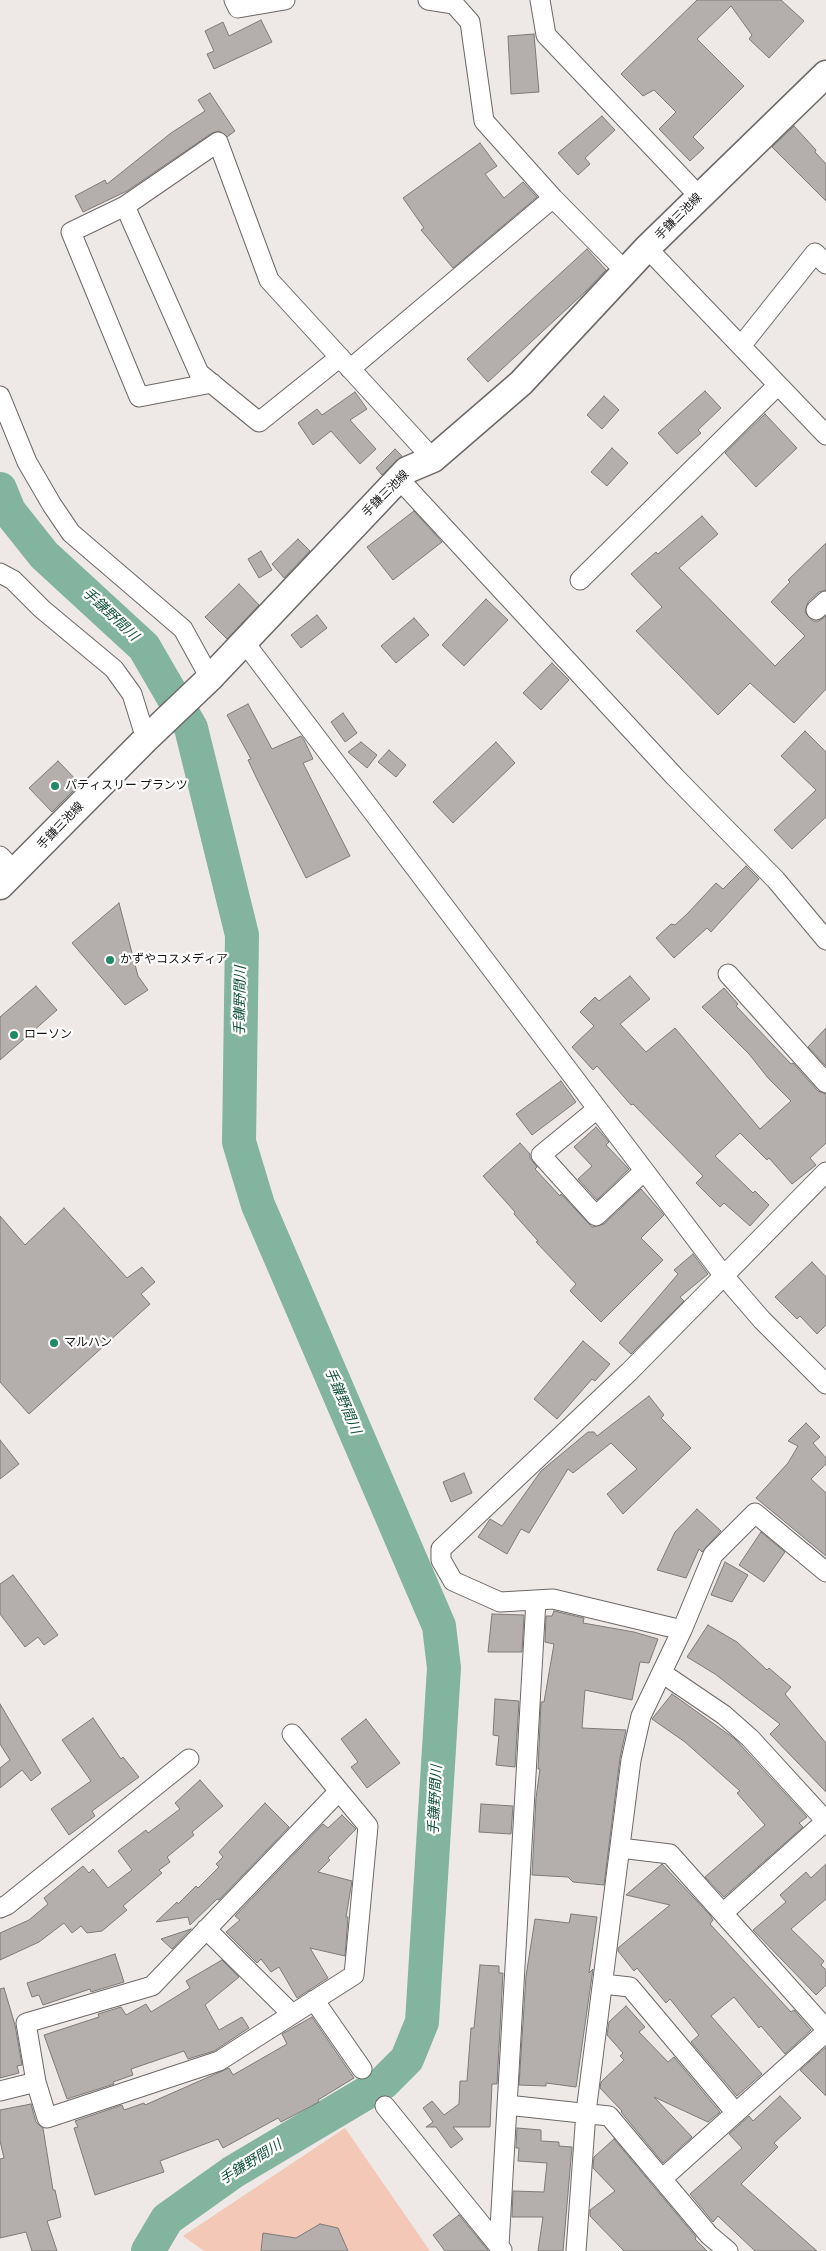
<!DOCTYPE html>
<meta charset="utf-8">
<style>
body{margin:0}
canvas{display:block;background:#eee9e7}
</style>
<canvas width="826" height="2251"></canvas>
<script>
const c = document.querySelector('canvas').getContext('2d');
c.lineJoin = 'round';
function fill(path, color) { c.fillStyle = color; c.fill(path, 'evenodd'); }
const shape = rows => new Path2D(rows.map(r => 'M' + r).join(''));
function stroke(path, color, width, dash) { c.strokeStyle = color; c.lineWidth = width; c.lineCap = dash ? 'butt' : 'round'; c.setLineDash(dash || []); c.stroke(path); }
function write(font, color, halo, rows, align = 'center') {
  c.font = font + ' "Roboto Condensed","Noto Sans JP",sans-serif'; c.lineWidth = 4.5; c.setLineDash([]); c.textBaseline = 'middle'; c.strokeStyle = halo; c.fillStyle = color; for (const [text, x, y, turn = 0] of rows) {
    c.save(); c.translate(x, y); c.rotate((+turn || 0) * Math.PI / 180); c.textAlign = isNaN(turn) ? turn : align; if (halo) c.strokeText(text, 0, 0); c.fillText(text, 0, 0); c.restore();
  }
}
fill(shape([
 [345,2128,430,2251,204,2251,183,2236]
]), '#f3c8b7');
stroke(shape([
 [0,489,9,511,44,555,144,647,191,728,242,935,239,1142,258,1205,439,1626,444,1668,422,2022,407,2059,383,2083,233,2172,167,2219,148,2251]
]), '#83b49f', 34);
const building = shape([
 [697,0,781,0,804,21,769,58,749,39,752,35,731,6,697,39,744,86,693,137,704,148,690,161,659,129,676,112,654,90,643,96,621,74,697,0],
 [261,20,272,42,214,69,207,54,214,51,205,31,223,22,229,36,261,20],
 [534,34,539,92,511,94,508,36,534,34],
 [210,93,235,131,227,137,219,131,212,133,127,191,83,212,75,196,105,180,107,184,171,133,205,111,198,100,210,93],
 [602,116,615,130,585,158,590,164,578,175,558,153,602,116],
 [794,126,816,150,815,152,826,164,826,201,772,147,794,126],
 [480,143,497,166,485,174,504,198,523,182,537,197,453,268,421,230,424,228,403,198,480,143],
 [587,249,606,270,585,292,488,382,467,359,587,249],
 [705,391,721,408,698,430,701,433,677,454,658,433,705,391],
 [355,392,367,409,350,420,376,449,360,464,331,431,313,445,298,423,317,409,322,415,355,392],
 [604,396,619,410,602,429,587,415,604,396],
 [765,414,797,448,756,487,725,453,765,414],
 [612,448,628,463,607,486,591,472,612,448],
 [395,449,402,456,382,475,376,468,395,449],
 [414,511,442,542,393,580,367,547,414,511],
 [702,516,718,534,679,568,775,666,805,636,771,602,790,582,788,580,826,543,826,590,819,592,808,602,805,612,813,621,819,621,826,616,826,689,794,723,750,683,718,715,636,631,662,607,631,574,656,552,658,554,702,516],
 [298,539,310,551,284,578,272,564,298,539],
 [261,551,272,570,259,578,248,559,261,551],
 [239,584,259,605,227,639,205,617,239,584],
 [486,599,508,620,464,666,442,645,486,599],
 [317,615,327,628,301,648,291,635,317,615],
 [414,618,429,635,396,663,381,646,414,618],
 [552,663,569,680,541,710,523,693,552,663],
 [248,704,272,749,301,736,304,740,313,759,303,763,350,856,306,878,257,779,248,760,251,759,227,715,248,704],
 [343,713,357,733,345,742,331,722,343,713],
 [805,731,826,752,826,817,792,849,774,830,816,790,781,756,805,731],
 [361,742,377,755,367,768,348,752,361,742],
 [496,742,515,763,453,823,433,802,496,742],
 [389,750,406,765,396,777,378,762,389,750],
 [58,761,80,784,52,812,29,788,58,761],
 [746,866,759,879,711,932,707,928,674,958,656,938,671,924,675,925,687,914,716,883,723,889,746,866],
 [119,903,138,976,148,990,125,1005,72,943,119,903],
 [630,976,650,999,620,1024,646,1052,675,1028,760,1129,791,1101,768,1078,749,1054,702,1007,724,988,738,1004,736,1006,791,1064,793,1063,818,1091,826,1094,826,1143,810,1158,816,1165,792,1184,769,1158,767,1160,740,1133,715,1156,753,1193,755,1191,769,1205,750,1226,724,1203,720,1207,696,1183,703,1176,633,1104,631,1105,597,1066,593,1070,572,1047,594,1026,580,1012,595,997,599,1001,630,976],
 [36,986,57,1010,0,1060,0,1017,36,986],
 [826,1028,826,1066,808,1047,826,1028],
 [561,1081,576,1102,532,1135,516,1114,561,1081],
 [596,1127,609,1142,606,1145,629,1169,597,1200,578,1179,592,1166,574,1147,596,1127],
 [520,1143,530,1154,530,1158,537,1167,535,1169,560,1196,561,1194,592,1227,604,1224,641,1189,664,1215,641,1238,663,1260,601,1322,570,1291,576,1284,536,1242,538,1241,514,1214,515,1212,483,1176,520,1143],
 [64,1208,127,1278,142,1267,155,1282,141,1294,150,1304,29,1414,0,1382,0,1216,25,1245,64,1208],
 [693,1254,708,1274,680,1297,684,1301,631,1354,619,1343,678,1274,674,1270,693,1254],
 [812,1262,826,1277,826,1325,817,1334,800,1316,797,1319,775,1297,812,1262],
 [583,1341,610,1364,595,1381,592,1379,557,1419,534,1399,583,1341],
 [649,1396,664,1415,661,1418,691,1448,623,1514,607,1494,637,1469,611,1443,573,1473,568,1469,529,1533,521,1529,507,1554,478,1537,490,1519,502,1526,541,1471,588,1432,594,1432,597,1436,649,1396],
 [806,1423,820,1437,813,1443,826,1458,826,1464,811,1479,826,1493,826,1556,756,1498,788,1463,798,1446,788,1441,806,1423],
 [0,1440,19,1464,0,1479,0,1440],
 [464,1473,472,1493,451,1502,443,1482,464,1473],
 [697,1509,721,1531,702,1552,699,1549,686,1578,657,1570,675,1532,697,1509],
 [761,1532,785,1552,764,1582,739,1565,761,1532],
 [725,1562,748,1575,732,1602,711,1595,725,1562],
 [13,1575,58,1635,44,1645,38,1637,25,1647,0,1614,0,1584,13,1575],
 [554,1611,584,1618,583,1623,634,1632,658,1639,649,1663,640,1662,632,1700,585,1690,582,1728,626,1730,620,1758,604,1885,573,1882,568,1877,532,1875,536,1798,540,1769,538,1769,541,1702,544,1702,554,1644,545,1642,546,1616,552,1616,554,1611],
 [492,1614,524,1615,522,1652,488,1652,492,1614],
 [708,1625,737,1642,767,1670,769,1668,791,1687,785,1694,826,1743,826,1792,770,1734,780,1724,715,1674,687,1657,708,1625],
 [672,1694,735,1739,807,1817,799,1823,803,1827,724,1897,705,1877,765,1825,737,1793,740,1791,685,1742,652,1719,672,1694],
 [495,1699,519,1701,515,1767,496,1765,499,1736,493,1735,495,1699],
 [0,1704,41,1773,31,1781,22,1770,0,1788,0,1768,10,1760,0,1744,0,1704],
 [93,1718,121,1759,123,1757,139,1777,92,1811,95,1816,69,1835,51,1809,91,1781,62,1740,93,1718],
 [366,1719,400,1763,367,1788,351,1767,358,1762,341,1739,366,1719],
 [200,1780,223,1806,192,1832,194,1835,167,1857,170,1862,159,1870,162,1873,123,1906,127,1910,102,1931,87,1933,81,1926,72,1933,64,1923,39,1942,0,1960,0,1933,29,1920,48,1904,44,1898,83,1866,89,1873,93,1869,108,1888,132,1870,118,1851,146,1830,148,1833,180,1809,175,1803,200,1780],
 [265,1803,289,1827,219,1900,217,1899,190,1925,188,1917,156,1922,177,1902,178,1904,196,1886,198,1888,219,1867,216,1864,223,1857,219,1852,265,1803],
 [481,1804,513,1806,511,1834,479,1832,481,1804],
 [342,1815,356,1829,328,1858,330,1860,318,1872,352,1881,346,1917,348,1917,345,1956,310,1948,328,1978,297,1998,279,1967,271,1972,261,1959,257,1963,226,1932,240,1920,235,1916,323,1824,328,1828,342,1815],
 [662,1864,710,1915,713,1920,710,1924,791,2012,794,2010,811,2030,785,2054,761,2026,759,2028,734,1997,711,2016,762,2074,737,2096,691,2042,699,2035,670,1999,666,2003,637,1968,634,1971,618,1951,618,1948,670,1905,626,1895,662,1864],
 [826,1864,826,1899,791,1929,824,1961,821,1965,826,1970,826,1985,816,1995,753,1930,786,1902,780,1895,806,1872,811,1878,826,1864],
 [571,1914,597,1917,589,1973,593,1969,576,2087,546,2083,546,2086,519,2085,526,1976,535,1919,569,1923,571,1914],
 [191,1929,172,1949,161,1939,191,1929],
 [115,1954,124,1982,91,1992,90,1989,43,2005,39,1995,32,1997,27,1983,115,1954],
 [222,1960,239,1977,205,2005,219,2030,242,2017,249,2028,214,2051,188,2059,184,2051,131,2069,133,2075,113,2082,114,2084,67,2099,44,2035,99,2017,98,2014,121,2007,126,2015,146,2004,151,2012,190,1988,186,1981,222,1960],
 [480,1965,499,1966,499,1973,503,1973,497,2084,492,2084,490,2127,453,2127,463,2139,451,2148,436,2127,426,2127,433,2122,423,2108,432,2101,444,2115,459,2104,460,2081,467,2081,471,2028,474,2028,480,1965],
 [4,1988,15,2025,22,2065,17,2066,19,2073,0,2078,0,1989,4,1988],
 [626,2006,645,2027,639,2032,668,2062,674,2057,720,2112,708,2122,654,2097,692,2137,663,2163,621,2112,622,2111,600,2088,601,2082,624,2060,620,2056,623,2053,607,2035,609,2022,626,2006],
 [312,2017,354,2078,318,2100,319,2102,281,2122,278,2118,223,2148,218,2139,160,2161,164,2172,95,2195,74,2128,78,2127,75,2121,122,2105,124,2110,144,2103,145,2105,229,2068,233,2075,287,2044,282,2034,312,2017],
 [826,2047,826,2096,800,2070,826,2047],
 [780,2096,801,2118,774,2143,778,2147,741,2184,817,2251,755,2251,718,2216,713,2222,690,2194,742,2148,729,2134,749,2116,753,2121,780,2096],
 [31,2104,36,2122,43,2128,53,2190,55,2190,61,2217,47,2221,57,2251,32,2251,26,2232,0,2238,0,2159,4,2158,0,2141,0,2110,31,2104],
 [517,2128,541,2130,541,2141,559,2142,559,2146,572,2147,563,2251,538,2251,543,2217,512,2217,513,2191,544,2192,547,2163,518,2161,519,2148,516,2148,517,2128],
 [614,2139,696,2237,695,2239,707,2251,624,2251,590,2216,590,2210,615,2191,593,2168,594,2157,614,2139],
 [459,2215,487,2249,488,2251,445,2251,433,2235,459,2215],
 [320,2224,338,2228,348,2251,261,2251,263,2233,296,2238,320,2224]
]);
fill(building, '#b4afad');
stroke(building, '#7e7a78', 1);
const minor = shape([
 [234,0,238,8,285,0],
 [428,0,454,4,470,22,484,121,553,198],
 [540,0,546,35,700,197],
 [125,206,199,373,259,422,340,357],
 [647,248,826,435],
 [741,346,815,253,826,264],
 [350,369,553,198,626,272],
 [212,383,139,397,71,232,125,206,218,142,269,280,433,459],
 [0,396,27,462,52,505,71,533,183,629,210,678],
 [399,479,675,777,776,880,826,940],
 [0,573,13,580,42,609,114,669,132,694,146,739],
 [580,580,778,385],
 [816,610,826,601],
 [245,643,724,1276,762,1320,826,1384],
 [0,856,16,873],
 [728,974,826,1083],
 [597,1109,541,1155,596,1216,644,1171],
 [682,1630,553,1599,500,1602,453,1581,441,1560,441,1549,629,1372,826,1172],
 [662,1673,724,1715,750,1738,826,1821,723,1913],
 [620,1848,670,1854,826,2029],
 [0,1908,7,1905,189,1759],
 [206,1929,292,2014],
 [603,1984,630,1987,736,2113],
 [314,2000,362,2069],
 [36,2082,26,2023,152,1986,339,1791],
 [0,2091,36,2082,47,2118,219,2061,354,1975,368,1826,292,1734],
 [507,2105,609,2116,709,2235,728,2251],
 [385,2106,502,2250],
 [662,2179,826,2032],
 [499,2246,536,1600],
 [576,2251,586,2112,631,1760,641,1716,682,1630,713,1555,755,1513,826,1572]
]);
const secondary = shape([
 [0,886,146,739,210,678,407,470,433,459,521,383,647,248,826,74]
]);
stroke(minor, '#6d6867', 21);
stroke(secondary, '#6d6867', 29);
stroke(minor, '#fff', 19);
stroke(secondary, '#fff', 26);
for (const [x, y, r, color] of [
 [55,786,5,"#208a68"],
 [110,960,5,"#208a68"],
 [14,1035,5,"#208a68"],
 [54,1343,5,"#208a68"]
]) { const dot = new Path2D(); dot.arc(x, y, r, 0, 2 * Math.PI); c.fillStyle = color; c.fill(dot); stroke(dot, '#fff', 2); }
write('12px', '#161514', '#fff', [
 ["手鎌三池線",679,217,-45],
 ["手鎌三池線",386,494,-45],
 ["手鎌三池線",61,826,-46]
]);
write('12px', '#161514', '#fff', [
 ["パティスリー プランツ",65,786],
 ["かずやコスメディア",120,960],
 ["ローソン",24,1035],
 ["マルハン",64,1343]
], 'left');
write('italic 14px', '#13533e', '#fff', [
 ["手鎌野間川",110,615,43],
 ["手鎌野間川",241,1001,-89],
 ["手鎌野間川",342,1401,67],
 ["手鎌野間川",436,1800,-87],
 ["手鎌野間川",251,2163,-32]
]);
</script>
